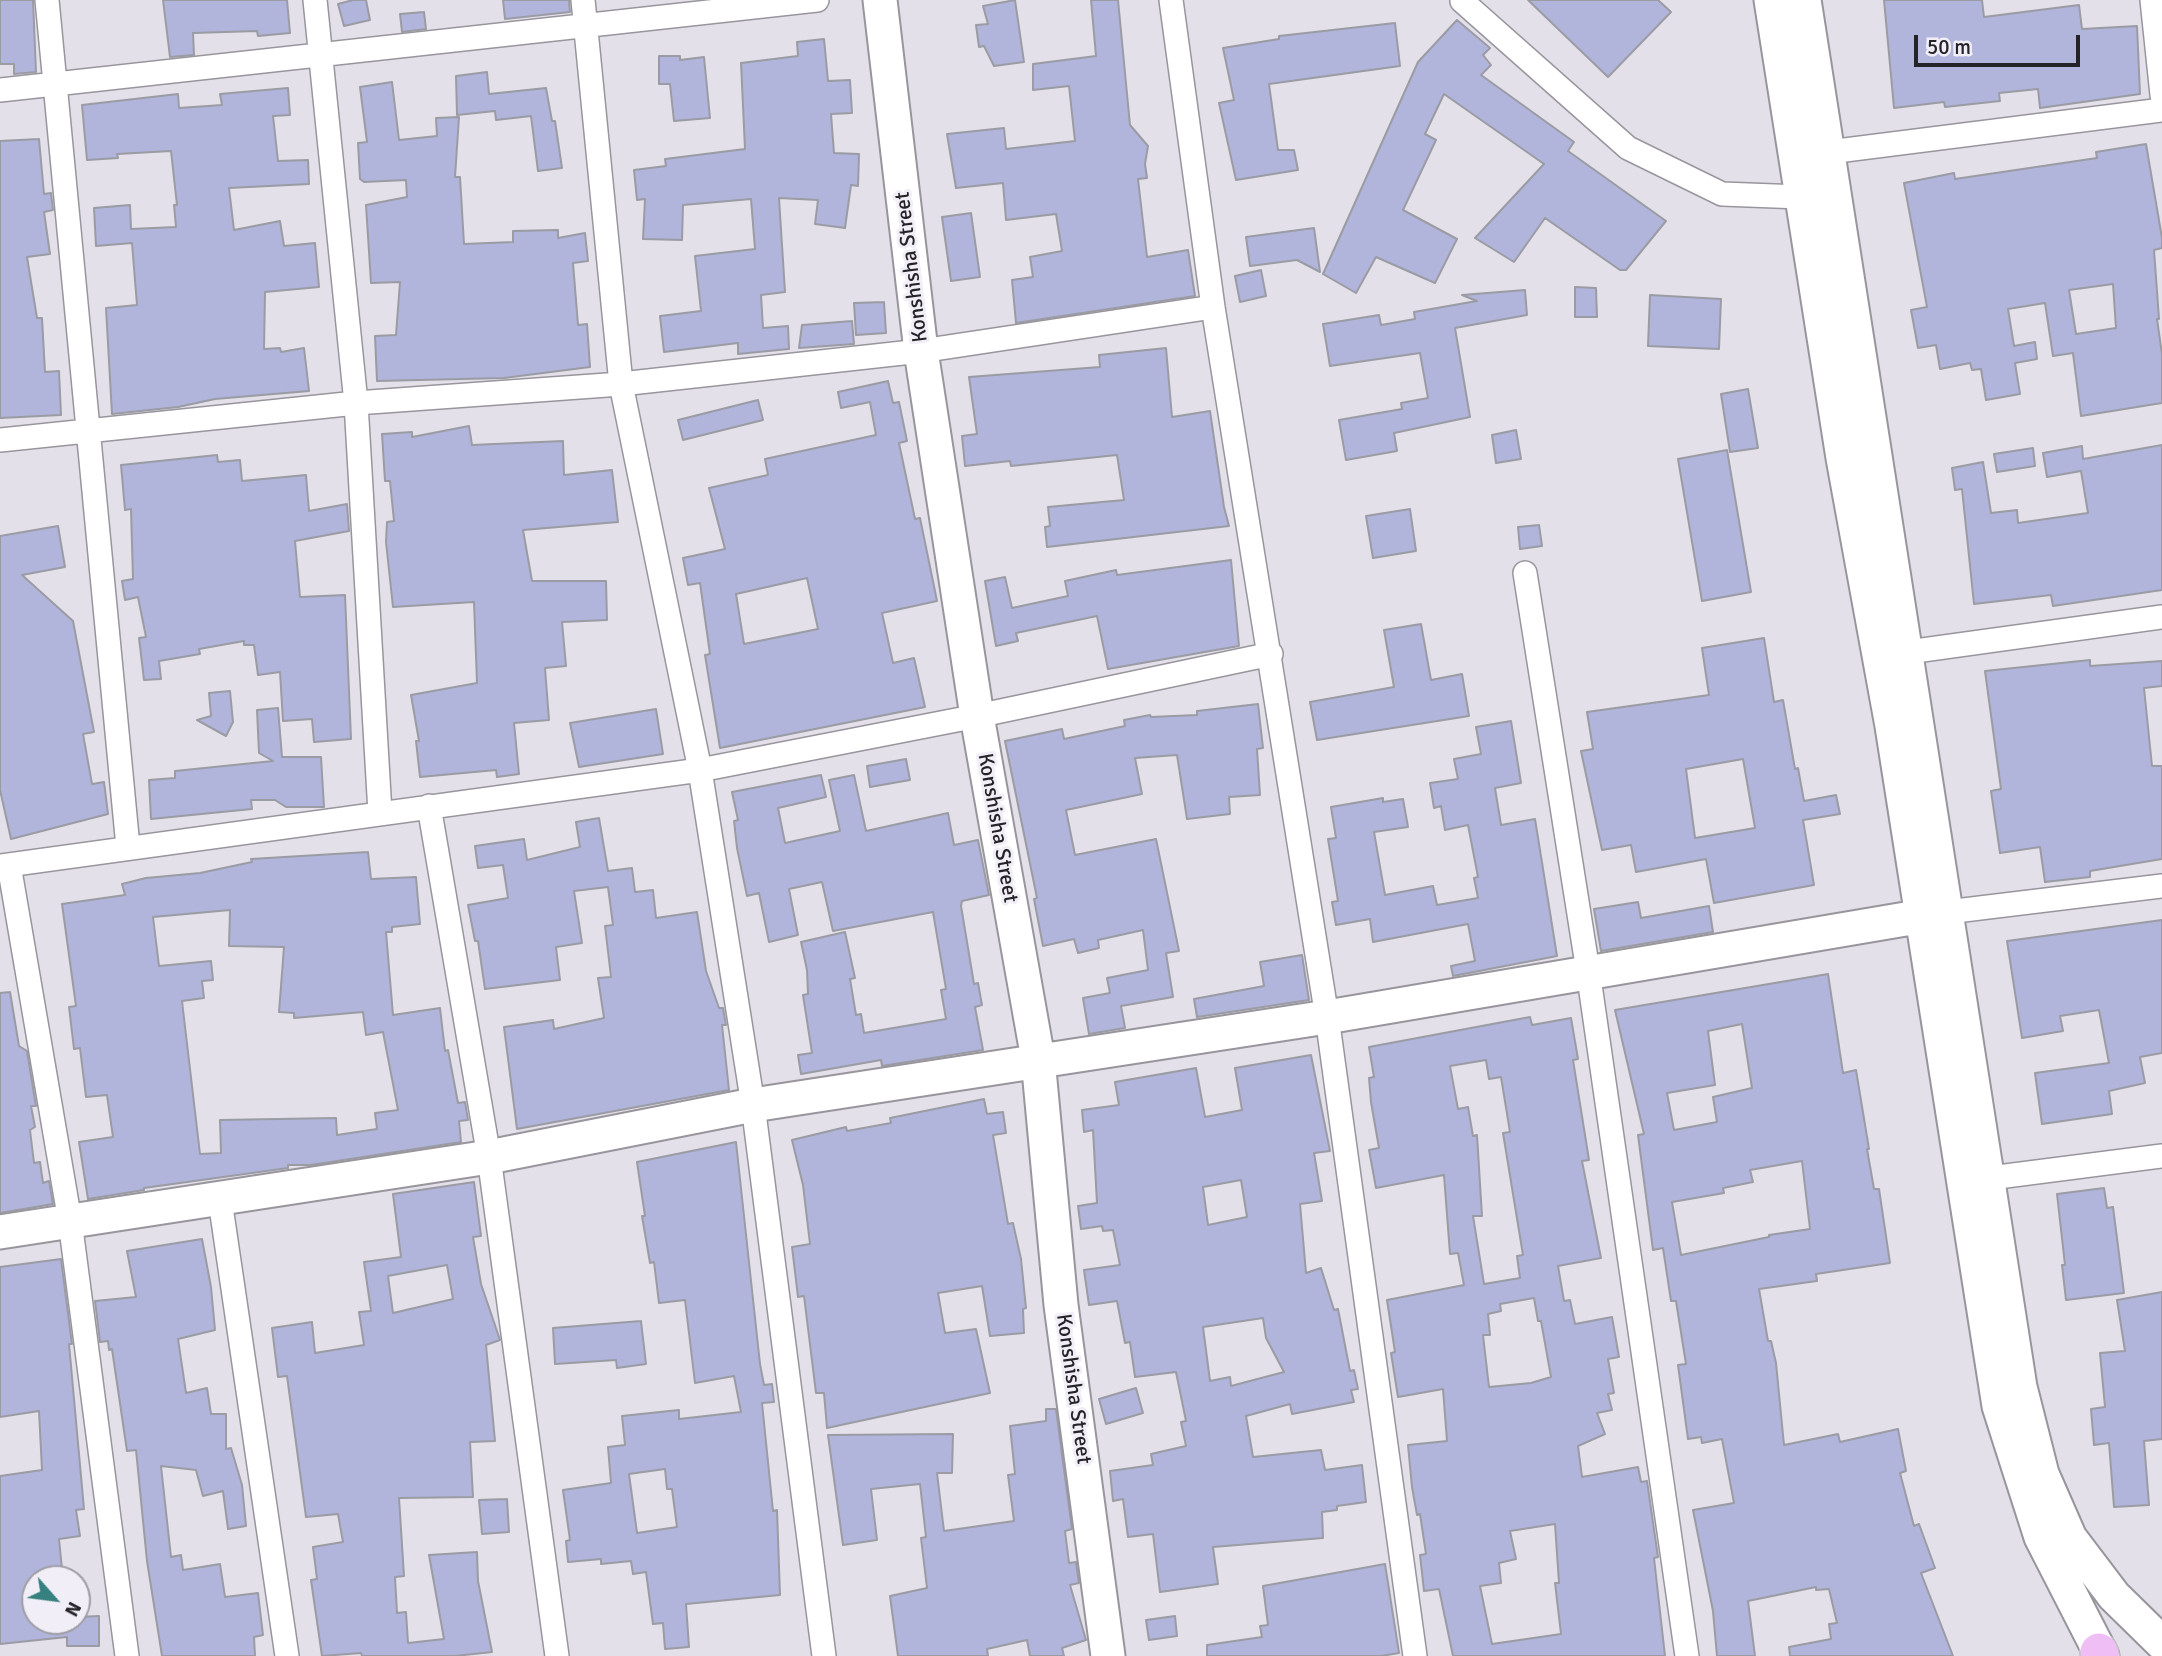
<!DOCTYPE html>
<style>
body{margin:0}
#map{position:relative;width:2162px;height:1656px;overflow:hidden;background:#e4e0ea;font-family:Signika,sans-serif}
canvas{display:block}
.north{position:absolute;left:21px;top:1565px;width:70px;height:70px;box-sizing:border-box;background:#f1eef7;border:2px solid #9f9da4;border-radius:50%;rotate:118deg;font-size:19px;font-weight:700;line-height:28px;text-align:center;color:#242327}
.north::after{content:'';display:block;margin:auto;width:24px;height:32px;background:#378080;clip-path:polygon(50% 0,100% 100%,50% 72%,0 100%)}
.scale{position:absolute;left:1914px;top:35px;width:166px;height:32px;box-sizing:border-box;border:4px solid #242327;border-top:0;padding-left:9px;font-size:21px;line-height:24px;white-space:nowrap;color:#242327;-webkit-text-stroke:5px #f1eef7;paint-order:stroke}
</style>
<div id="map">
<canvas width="2162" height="1656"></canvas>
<div class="north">N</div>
<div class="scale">50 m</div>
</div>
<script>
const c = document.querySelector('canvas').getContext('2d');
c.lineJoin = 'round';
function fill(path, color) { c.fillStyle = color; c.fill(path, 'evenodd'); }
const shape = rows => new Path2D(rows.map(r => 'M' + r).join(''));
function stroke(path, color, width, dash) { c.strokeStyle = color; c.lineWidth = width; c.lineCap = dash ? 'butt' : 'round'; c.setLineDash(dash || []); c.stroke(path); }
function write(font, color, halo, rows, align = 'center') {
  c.font = font + ' Signika,sans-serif'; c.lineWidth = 6; c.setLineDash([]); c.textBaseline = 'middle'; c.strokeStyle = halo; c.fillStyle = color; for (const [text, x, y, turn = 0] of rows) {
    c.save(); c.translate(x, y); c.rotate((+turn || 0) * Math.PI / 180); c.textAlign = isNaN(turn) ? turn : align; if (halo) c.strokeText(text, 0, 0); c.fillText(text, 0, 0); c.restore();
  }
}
const building = shape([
 [0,0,33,0,36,72,14,74,14,64,0,64,0,0],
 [163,0,287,0,290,33,258,36,257,31,193,33,194,55,170,57,163,0],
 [353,0,366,0,370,20,344,26,338,4,353,0],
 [503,0,569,0,570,12,505,19,503,0],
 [1015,0,1024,62,994,66,984,46,979,47,976,25,988,24,983,6,1015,0],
 [1091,0,1118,0,1130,125,1148,146,1145,164,1147,178,1138,179,1147,257,1188,250,1195,296,1016,323,1012,280,1033,277,1030,257,1062,251,1056,214,1006,220,1003,183,956,188,947,134,1004,128,1006,149,1075,141,1069,86,1033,90,1033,64,1096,56,1091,0],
 [1528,0,1658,0,1671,12,1608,77,1528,0],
 [1884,0,1982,0,1984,17,2079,5,2082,29,2137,26,2140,94,2040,108,2038,89,1999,93,2000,101,1945,107,1944,102,1894,108,1884,0],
 [424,12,426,29,402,32,400,14,424,12],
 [1457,20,1490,48,1483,55,1491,65,1481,75,1574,142,1568,151,1666,221,1626,270,1620,270,1545,218,1514,262,1475,238,1544,164,1444,94,1425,134,1436,140,1403,210,1457,239,1435,283,1376,257,1356,293,1323,274,1418,62,1457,20],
 [1395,23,1400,66,1269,84,1278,150,1294,150,1298,170,1236,180,1219,103,1234,100,1223,48,1279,39,1279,36,1395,23],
 [824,39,828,81,850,80,852,113,831,114,834,153,859,154,858,186,851,185,845,228,815,224,818,200,779,198,785,292,761,295,763,328,788,326,789,349,738,354,738,343,664,352,660,316,701,311,695,256,755,249,751,199,683,205,682,240,643,239,645,199,637,200,634,170,666,166,665,159,745,149,741,63,798,56,797,42,824,39],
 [659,56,680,56,680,60,704,57,710,118,674,121,670,84,659,84,659,56],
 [487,72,489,94,546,88,552,121,555,121,562,168,538,171,531,116,496,120,495,111,457,115,456,76,487,72],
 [392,82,399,140,437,136,436,118,459,117,455,177,460,177,464,244,513,242,513,231,558,230,558,238,585,233,588,261,573,263,578,325,587,324,590,367,504,378,377,381,375,336,396,335,400,282,371,283,366,205,407,197,406,180,364,182,360,179,358,143,367,142,360,87,392,82],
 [288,88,290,115,273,116,278,161,308,160,309,184,229,188,234,230,280,221,284,246,315,243,319,287,265,292,264,349,280,348,281,352,304,348,309,391,215,399,178,407,112,414,106,308,137,305,132,243,96,246,94,208,130,205,131,229,176,227,174,205,177,205,171,151,117,154,118,158,87,160,82,105,178,94,179,108,222,105,220,94,288,88],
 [39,139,44,194,51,193,53,210,44,212,50,254,27,257,37,318,42,318,45,372,59,371,61,415,0,418,0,141,39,139],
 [2146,144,2162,238,2162,248,2154,250,2159,319,2157,319,2162,354,2162,403,2081,416,2073,353,2053,356,2045,303,2008,309,2014,346,2035,342,2037,359,2015,363,2020,394,1986,400,1981,369,1972,370,1970,363,1940,369,1936,345,1918,348,1911,310,1927,307,1904,183,1954,173,1955,179,2097,158,2096,152,2146,144],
 [2113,284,2116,328,2076,334,2069,290,2113,284],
 [971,213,980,277,951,281,942,217,971,213],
 [1314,228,1320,272,1297,260,1250,266,1246,237,1314,228],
 [1261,270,1266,296,1240,302,1235,276,1261,270],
 [1575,287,1596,288,1597,317,1575,317,1575,287],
 [1525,290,1527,315,1455,328,1470,417,1394,433,1397,451,1346,460,1339,420,1402,409,1401,403,1428,398,1420,353,1330,366,1323,324,1379,315,1381,325,1415,319,1414,312,1477,301,1462,295,1525,290],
 [1650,295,1721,299,1719,349,1648,346,1650,295],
 [884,302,886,333,856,335,854,303,884,302],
 [852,321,854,344,799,348,802,325,852,321],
 [1166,348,1172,417,1210,411,1224,507,1229,526,1047,547,1045,527,1050,526,1048,507,1124,500,1117,455,1011,466,1010,461,965,466,962,436,977,434,969,377,1100,367,1099,355,1166,348],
 [888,381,893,403,899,402,907,441,899,443,915,519,920,518,937,601,882,613,893,663,914,658,925,707,720,748,705,655,710,654,700,583,688,585,683,558,725,549,709,488,768,475,765,459,876,435,870,402,841,408,838,392,888,381],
 [807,578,818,629,744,644,736,594,807,578],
 [1748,389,1758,448,1730,452,1721,394,1748,389],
 [758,400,763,420,683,440,678,420,758,400],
 [469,426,472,445,563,441,564,475,612,470,618,522,523,530,532,581,606,581,607,620,562,622,566,666,545,668,549,720,514,723,519,774,497,777,496,770,420,777,416,741,419,741,411,695,477,683,474,602,393,607,386,542,387,522,394,521,390,481,385,481,382,434,412,432,412,437,469,426],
 [1516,430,1521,459,1496,463,1492,435,1516,430],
 [2162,445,2162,590,2053,606,2051,595,1974,604,1962,489,1955,490,1952,468,1983,462,1991,513,2017,510,2018,523,2088,513,2081,471,2047,477,2043,453,2082,446,2083,459,2162,445],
 [2033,448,2035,466,1997,472,1994,454,2033,448],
 [1727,450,1751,592,1702,601,1678,459,1727,450],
 [217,455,218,462,240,460,242,481,306,475,309,511,347,504,349,531,295,541,300,597,345,595,351,739,314,742,312,719,283,721,280,672,258,675,254,645,244,645,244,641,199,649,200,654,159,661,161,679,144,680,139,638,146,637,138,597,125,600,122,581,133,579,131,509,125,510,121,465,217,455],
 [1410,509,1416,551,1373,558,1366,516,1410,509],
 [1539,525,1542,546,1520,549,1518,527,1539,525],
 [58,526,65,567,22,575,73,621,94,732,83,734,92,784,104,782,108,814,11,839,0,790,0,536,58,526],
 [1231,560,1239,646,1108,669,1097,616,1016,633,1018,641,996,646,985,581,1005,577,1012,608,1068,596,1065,581,1116,570,1117,575,1231,560],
 [1421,624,1431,680,1462,674,1469,716,1317,740,1310,702,1394,687,1384,630,1421,624],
 [1764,638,1774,702,1783,700,1795,769,1798,768,1804,801,1836,795,1840,814,1803,820,1814,885,1714,903,1706,859,1636,872,1631,845,1602,850,1581,751,1593,749,1587,712,1709,695,1702,648,1764,638],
 [1743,759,1755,828,1695,838,1686,769,1743,759],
 [2090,660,2090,666,2162,661,2162,686,2144,688,2152,766,2162,766,2162,859,2090,871,2090,877,2045,882,2040,847,2000,853,1991,791,2001,789,1985,671,2090,660],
 [230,691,233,722,226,736,197,720,211,716,209,693,230,691],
 [1258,704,1263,748,1257,749,1260,795,1229,797,1230,814,1187,819,1177,755,1135,758,1142,794,1066,810,1075,855,1156,839,1179,951,1166,953,1173,997,1121,1006,1125,1028,1089,1034,1083,998,1110,993,1107,978,1148,970,1143,930,1098,940,1099,948,1078,953,1074,939,1043,946,1034,899,1037,898,1005,741,1062,729,1064,739,1125,726,1124,720,1150,715,1151,717,1197,715,1197,711,1258,704],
 [278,708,282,757,321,757,324,807,286,807,275,800,251,800,252,809,151,819,149,780,175,778,175,771,273,761,259,753,257,710,278,708],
 [656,709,663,754,579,767,570,723,656,709],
 [1511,721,1521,783,1495,788,1501,825,1535,819,1557,956,1453,976,1451,966,1475,961,1468,924,1373,942,1370,919,1336,925,1332,902,1338,901,1328,839,1336,838,1331,807,1383,798,1383,802,1403,799,1408,827,1374,832,1385,895,1433,886,1437,905,1478,898,1474,878,1478,877,1468,825,1445,830,1441,806,1434,808,1430,783,1458,779,1454,759,1481,754,1476,727,1511,721],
 [906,759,910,780,870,787,867,766,906,759],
 [821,775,826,797,778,808,785,843,840,831,829,780,854,775,866,831,948,813,954,845,978,840,989,895,962,901,961,906,974,984,978,983,982,1005,975,1007,983,1050,882,1066,881,1060,801,1074,798,1055,812,1053,803,995,808,994,807,970,801,942,845,932,855,978,850,979,856,1015,861,1014,864,1033,946,1019,941,990,946,989,933,912,833,931,822,882,789,889,798,935,769,942,759,893,747,896,737,848,734,821,738,820,732,792,821,775],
 [599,818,608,871,632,868,635,892,653,890,656,918,697,912,706,971,719,1008,723,1008,726,1025,722,1025,729,1090,517,1129,504,1027,553,1020,554,1029,604,1018,598,978,611,977,605,926,613,925,608,887,574,891,582,943,556,947,560,980,485,989,478,941,475,941,468,905,508,898,503,865,478,868,475,846,524,839,527,860,580,847,576,822,599,818],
 [368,852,371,879,416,877,420,924,392,927,392,932,386,932,393,1015,440,1008,445,1051,448,1050,458,1103,465,1102,468,1120,459,1121,461,1142,311,1165,288,1165,288,1168,144,1188,144,1190,88,1199,79,1142,113,1137,107,1095,86,1097,80,1048,74,1049,69,1007,76,1006,62,904,125,895,122,884,146,878,200,873,252,862,251,859,368,852],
 [230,910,229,946,284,947,279,1012,294,1013,294,1018,363,1012,366,1035,383,1032,398,1110,375,1113,377,1129,337,1135,336,1118,220,1120,221,1153,200,1154,182,1001,204,998,202,981,213,980,211,961,159,966,153,917,230,910],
 [1638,902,1641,918,1709,906,1713,932,1601,951,1594,909,1638,902],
 [2162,920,2162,1053,2140,1057,2145,1083,2109,1091,2112,1114,2042,1124,2035,1073,2109,1063,2099,1010,2060,1016,2063,1031,2022,1038,2007,941,2162,920],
 [1302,955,1309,1000,1197,1017,1194,999,1264,986,1260,962,1302,955],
 [1828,974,1843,1073,1856,1070,1869,1149,1867,1149,1874,1189,1879,1189,1890,1263,1816,1274,1817,1281,1759,1289,1768,1341,1771,1341,1776,1363,1784,1445,1838,1434,1840,1442,1898,1429,1906,1471,1900,1473,1914,1526,1919,1524,1935,1568,1921,1573,1953,1656,1790,1656,1789,1647,1831,1639,1829,1624,1837,1623,1829,1589,1816,1590,1816,1587,1748,1601,1755,1656,1717,1656,1713,1611,1693,1510,1734,1503,1722,1439,1702,1443,1701,1437,1688,1439,1678,1365,1686,1364,1676,1301,1671,1301,1663,1248,1653,1250,1638,1135,1644,1134,1615,1010,1828,974],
 [1742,1024,1752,1088,1713,1097,1717,1122,1674,1130,1667,1093,1715,1085,1708,1031,1742,1024],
 [1802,1161,1810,1229,1769,1235,1769,1237,1681,1255,1672,1202,1724,1193,1723,1188,1753,1182,1750,1170,1802,1161],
 [10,992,19,1046,27,1051,36,1106,31,1106,35,1127,30,1130,34,1163,40,1162,43,1183,49,1181,53,1204,0,1213,0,993,10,992],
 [1530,1017,1532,1025,1571,1018,1578,1059,1573,1060,1589,1160,1582,1161,1601,1258,1558,1266,1564,1301,1570,1300,1575,1324,1612,1317,1619,1357,1608,1359,1614,1393,1608,1394,1612,1410,1597,1413,1605,1434,1578,1446,1582,1477,1638,1467,1641,1482,1647,1481,1658,1557,1654,1558,1665,1656,1453,1656,1439,1589,1424,1591,1420,1555,1426,1554,1420,1514,1417,1515,1412,1487,1408,1445,1447,1441,1443,1389,1398,1397,1391,1353,1395,1352,1387,1300,1464,1285,1458,1253,1450,1254,1444,1175,1376,1188,1369,1150,1379,1148,1371,1102,1369,1078,1374,1077,1369,1047,1530,1017],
 [1486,1060,1489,1079,1501,1077,1510,1132,1503,1133,1523,1255,1517,1256,1520,1278,1484,1284,1473,1216,1482,1216,1477,1135,1473,1136,1468,1107,1458,1109,1450,1066,1486,1060],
 [1534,1298,1538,1321,1541,1321,1551,1377,1531,1383,1489,1387,1483,1335,1490,1335,1488,1314,1501,1311,1500,1304,1534,1298],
 [1555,1524,1559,1583,1555,1583,1561,1634,1492,1644,1480,1586,1501,1583,1499,1563,1516,1559,1510,1531,1555,1524],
 [1311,1055,1330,1151,1314,1153,1322,1201,1300,1204,1306,1273,1321,1268,1334,1310,1338,1309,1350,1371,1354,1370,1358,1389,1351,1390,1354,1402,1292,1414,1290,1404,1246,1416,1253,1457,1321,1450,1325,1470,1362,1465,1366,1502,1337,1506,1337,1510,1322,1512,1323,1538,1213,1547,1218,1584,1160,1592,1153,1534,1128,1537,1123,1499,1113,1501,1110,1471,1153,1465,1151,1454,1186,1446,1181,1422,1186,1421,1176,1372,1135,1377,1130,1342,1125,1343,1117,1301,1089,1305,1084,1270,1120,1265,1113,1230,1103,1231,1102,1226,1081,1229,1078,1206,1097,1203,1093,1130,1084,1132,1082,1110,1119,1105,1115,1082,1196,1068,1205,1117,1242,1110,1235,1068,1311,1055],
 [1241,1180,1247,1217,1208,1225,1203,1187,1241,1180],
 [1263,1318,1266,1338,1284,1372,1231,1386,1230,1377,1210,1381,1203,1327,1263,1318],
 [984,1099,987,1114,1003,1112,1006,1133,993,1135,1008,1224,1013,1223,1021,1259,1026,1308,1023,1309,1024,1333,990,1336,982,1286,938,1293,945,1333,976,1329,990,1393,827,1428,824,1393,816,1393,804,1296,798,1297,792,1247,810,1244,803,1185,792,1140,846,1127,847,1131,891,1123,890,1118,984,1099],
 [736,1142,760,1364,764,1385,772,1384,774,1402,762,1403,773,1511,777,1510,780,1595,686,1604,689,1647,665,1649,663,1623,653,1624,646,1572,633,1574,631,1561,601,1564,601,1559,568,1562,566,1541,570,1540,563,1490,611,1483,608,1447,625,1445,622,1416,679,1410,679,1419,741,1412,734,1376,695,1383,685,1300,659,1303,654,1262,650,1263,642,1216,645,1216,637,1162,736,1142],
 [665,1469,667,1489,672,1489,677,1527,637,1533,629,1474,665,1469],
 [474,1182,481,1236,473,1237,481,1284,500,1340,486,1345,495,1441,470,1442,473,1497,399,1498,404,1576,395,1577,397,1613,406,1612,408,1643,444,1639,429,1555,477,1552,478,1581,492,1652,455,1656,362,1656,361,1653,322,1656,311,1580,317,1579,313,1547,343,1542,338,1514,306,1517,287,1376,278,1377,272,1328,312,1322,315,1353,364,1345,359,1312,371,1311,364,1262,401,1257,393,1194,474,1182],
 [447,1265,453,1299,393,1313,388,1276,447,1265],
 [2104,1188,2107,1208,2113,1207,2124,1293,2066,1300,2062,1265,2065,1265,2057,1194,2104,1188],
 [202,1239,211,1287,215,1330,178,1339,186,1393,207,1388,211,1414,226,1414,226,1449,231,1448,242,1485,246,1526,228,1529,223,1491,203,1496,196,1470,161,1466,171,1557,181,1555,183,1570,220,1564,225,1597,258,1593,263,1635,254,1637,255,1656,162,1656,147,1561,136,1450,127,1451,112,1349,109,1350,108,1341,100,1342,95,1301,136,1297,127,1251,202,1239],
 [61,1259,72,1344,69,1344,84,1509,76,1510,80,1536,59,1539,63,1579,35,1579,35,1621,77,1621,77,1617,99,1616,99,1646,67,1646,67,1637,0,1644,0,1476,42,1470,39,1411,0,1417,0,1267,61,1259],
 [2162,1292,2162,1439,2144,1441,2149,1505,2114,1507,2109,1443,2094,1445,2091,1409,2105,1407,2100,1353,2125,1351,2117,1300,2162,1292],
 [641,1321,646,1364,617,1368,616,1360,555,1364,553,1328,641,1321],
 [1136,1388,1143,1413,1106,1424,1099,1399,1136,1388],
 [1046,1409,1056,1409,1072,1529,1065,1531,1069,1563,1076,1562,1079,1583,1070,1585,1086,1640,1062,1648,1064,1656,1030,1656,1027,1640,987,1649,988,1656,898,1656,890,1596,927,1588,921,1538,926,1537,920,1484,871,1489,877,1540,843,1545,828,1435,953,1434,952,1473,937,1473,944,1531,1014,1521,1008,1475,1015,1474,1010,1426,1046,1421,1046,1409],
 [507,1499,509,1532,482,1534,479,1500,507,1499],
 [1385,1564,1399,1653,1381,1656,1207,1656,1207,1645,1262,1637,1260,1626,1268,1625,1263,1586,1385,1564],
 [1175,1616,1177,1636,1149,1640,1146,1620,1175,1616]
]);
fill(building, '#b1b5dc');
stroke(building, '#9a9ba3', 2);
const street = shape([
 [47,0,128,847],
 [315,0,356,403,380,813],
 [583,0,621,384,700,770,753,1105,824,1656],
 [1171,0,1213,307,1327,1017,1415,1656],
 [2152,0,2162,95],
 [1462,1,1628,148,1722,194,1801,197],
 [0,90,817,0],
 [1829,152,2162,110],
 [0,440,356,403,621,384,921,351,1213,307],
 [1525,573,1588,971,1687,1656],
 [1908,652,2162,617],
 [429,806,489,1157,557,1656],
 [9,865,70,1221,127,1656],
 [0,866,700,770,977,716,1271,654],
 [1947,912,2162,886],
 [1990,1178,2162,1156],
 [220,1200,287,1656]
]);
const secondary = shape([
 [880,0,921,351,977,716,1038,1059,1061,1305,1108,1656],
 [1771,0,1843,458,1892,726,1999,1406,2041,1537,2102,1656],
 [1804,0,2020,1387,2042,1474,2070,1538,2114,1596,2162,1643],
 [0,1232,489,1157,753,1105,1327,1017,1947,912]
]);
const primary = shape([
 [2099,1652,2100,1656]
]);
stroke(street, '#98959d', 26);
stroke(secondary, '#98959d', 37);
stroke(primary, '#c2c1c3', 40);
stroke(street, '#fff', 23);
stroke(secondary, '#fff', 33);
stroke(primary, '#efbef5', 37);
write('21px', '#242327', '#f1eef7', [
 ["Konshisha Street",912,267,-97],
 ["Konshisha Street",997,828,80],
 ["Konshisha Street",1073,1389,82]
]);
</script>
